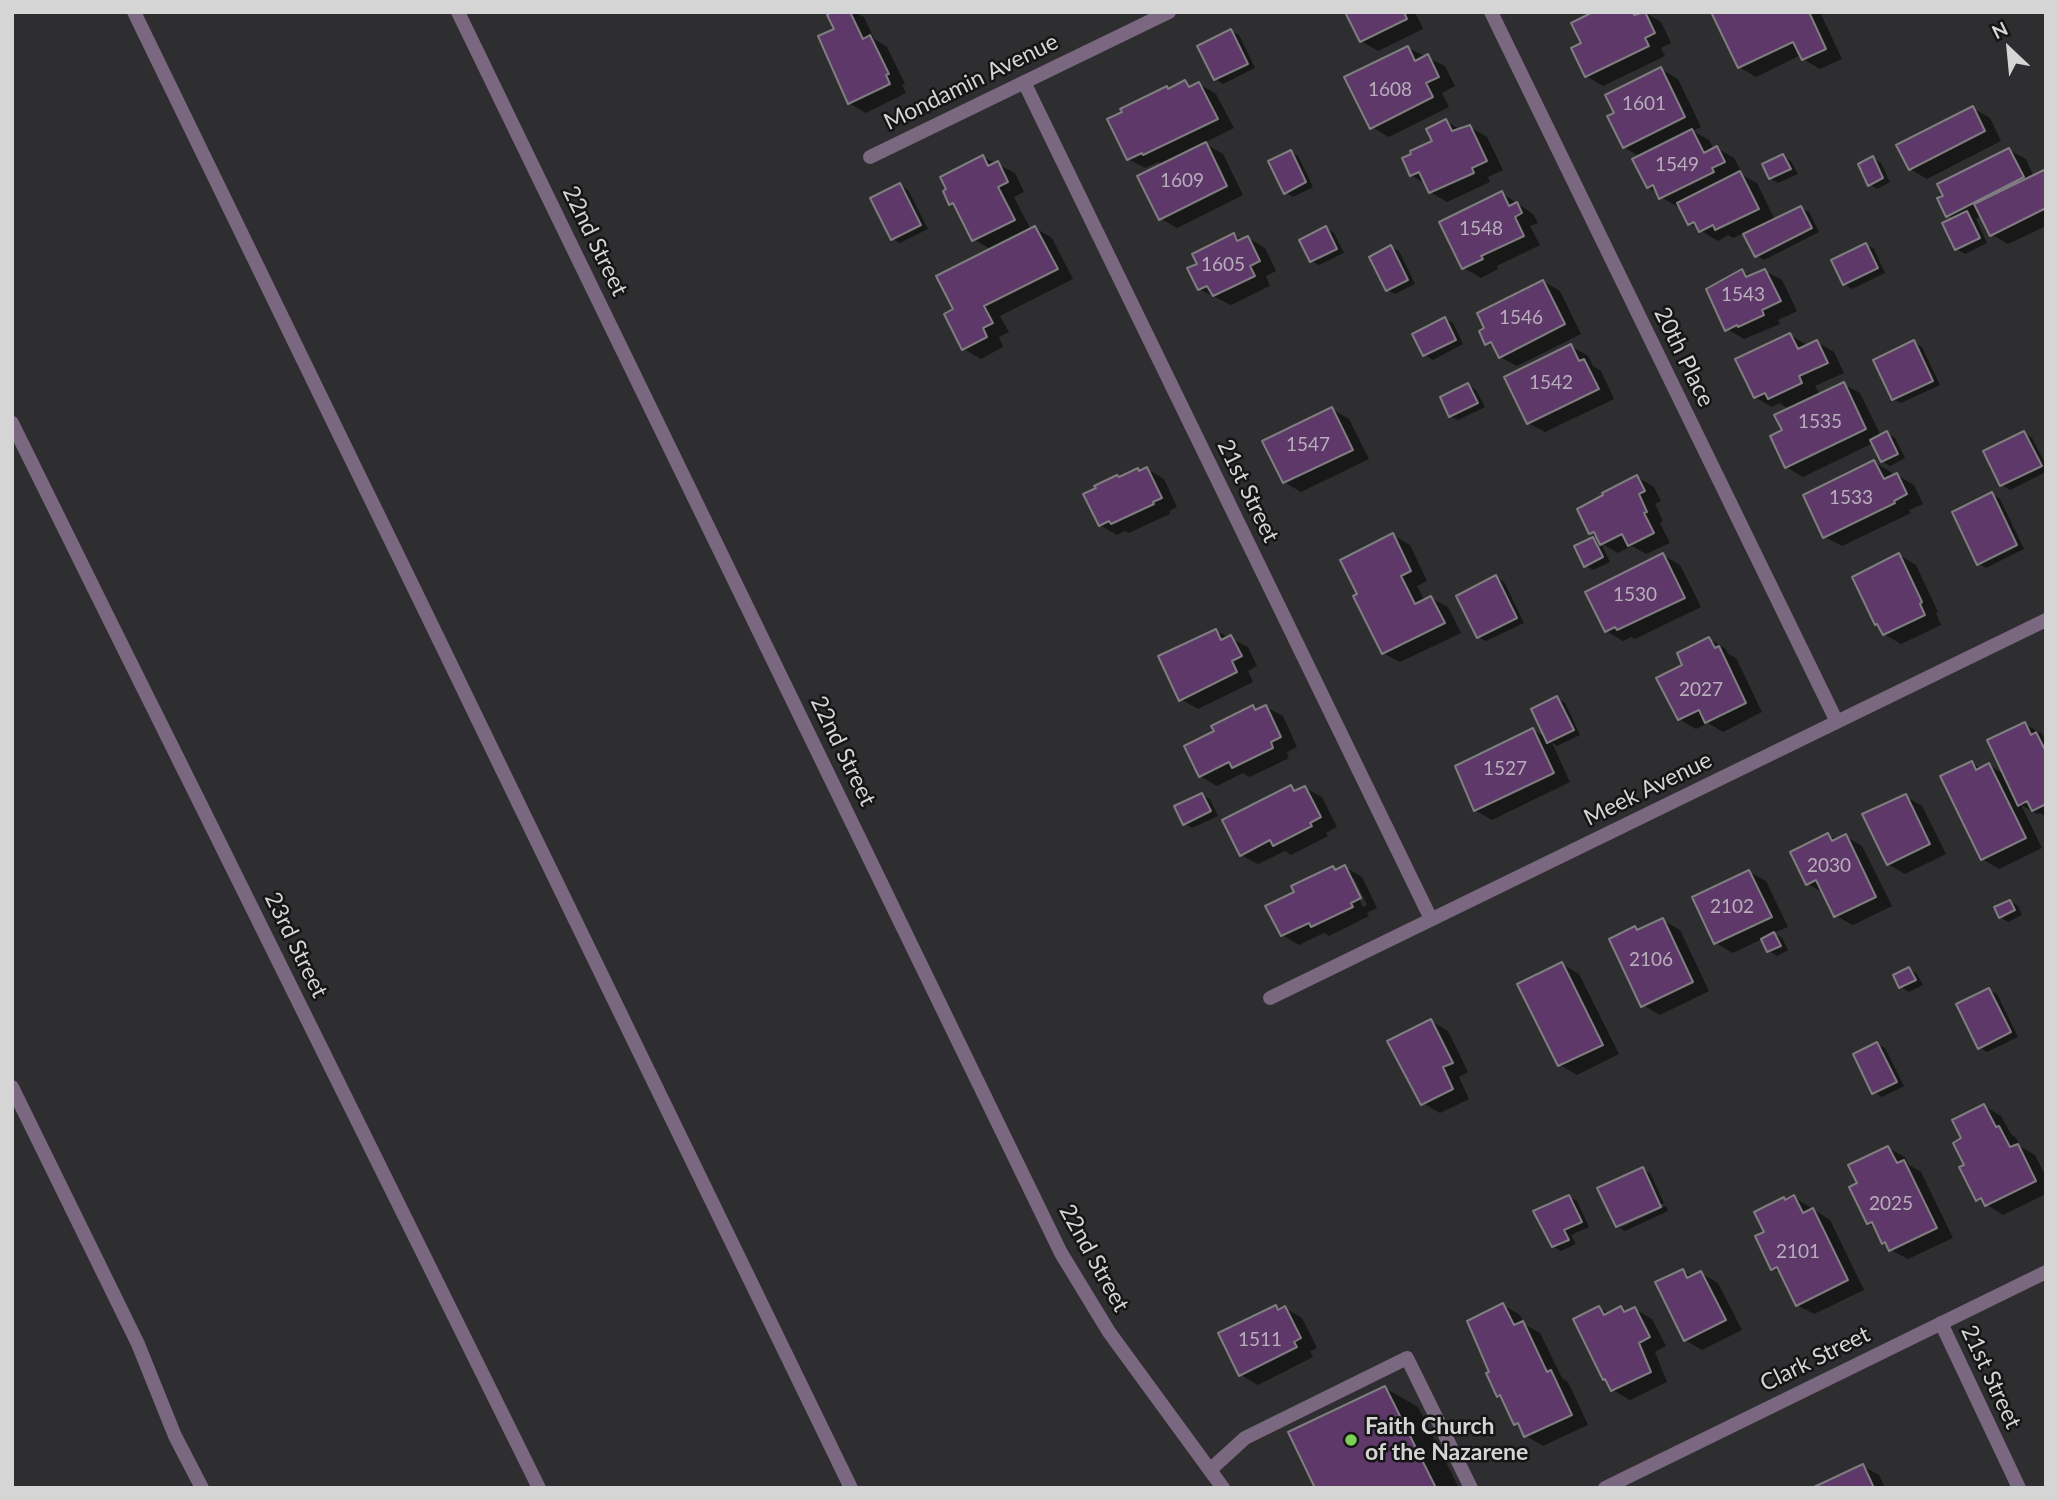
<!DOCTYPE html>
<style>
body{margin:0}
#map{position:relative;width:2058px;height:1500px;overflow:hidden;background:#2e2d2f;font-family:Lato,sans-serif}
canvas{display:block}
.frame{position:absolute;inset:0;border:14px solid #d6d5d6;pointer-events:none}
.north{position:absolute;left:1974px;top:14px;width:70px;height:70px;-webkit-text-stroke:5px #161516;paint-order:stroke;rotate:334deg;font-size:19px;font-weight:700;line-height:28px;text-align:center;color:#d6d5d6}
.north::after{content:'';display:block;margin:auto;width:24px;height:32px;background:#d6d5d6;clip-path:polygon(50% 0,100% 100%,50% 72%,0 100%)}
</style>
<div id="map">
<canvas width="2058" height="1500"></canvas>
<div class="frame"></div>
<div class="north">N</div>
</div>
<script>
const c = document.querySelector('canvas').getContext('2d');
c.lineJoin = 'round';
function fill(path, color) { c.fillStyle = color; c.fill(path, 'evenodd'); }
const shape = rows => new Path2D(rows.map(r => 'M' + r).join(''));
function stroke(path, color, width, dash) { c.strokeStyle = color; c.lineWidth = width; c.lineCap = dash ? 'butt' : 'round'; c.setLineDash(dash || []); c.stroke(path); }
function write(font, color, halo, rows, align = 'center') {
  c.font = font + ' Lato,sans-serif'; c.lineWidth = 5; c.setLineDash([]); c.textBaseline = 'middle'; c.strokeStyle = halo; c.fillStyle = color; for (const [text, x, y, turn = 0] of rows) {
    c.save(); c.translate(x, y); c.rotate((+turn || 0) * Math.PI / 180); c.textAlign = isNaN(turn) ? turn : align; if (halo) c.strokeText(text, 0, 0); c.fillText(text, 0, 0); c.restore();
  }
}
fill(shape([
 [836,12,855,12,864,17,874,39,887,47,905,84,902,85,906,93,866,113,849,103,836,30],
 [1347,12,1415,12,1423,29,1378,51,1361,41],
 [1598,12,1644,12,1661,22,1671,43,1661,48,1665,56,1603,86,1586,76,1583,44],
 [1715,12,1820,12,1842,59,1820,69,1803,59,1801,55,1756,77,1739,67],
 [1231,31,1239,35,1255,68,1223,84,1215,79],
 [1408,48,1445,66,1455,86,1442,93,1449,107,1389,137,1372,127],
 [1661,69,1678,79,1701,127,1693,131,1709,140,1714,150,1717,148,1734,158,1741,171,1738,173,1757,183,1775,220,1801,208,1809,212,1819,232,1764,260,1756,255,1745,233,1733,238,1728,235,1718,241,1689,223,1680,206,1678,207,1661,197,1658,193,1648,187,1640,157,1624,147,1616,114],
 [1185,82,1193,87,1199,84,1216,94,1234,128,1204,143,1223,154,1243,195,1177,228,1160,218,1164,165,1158,162,1145,168,1128,159,1167,88,1170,90],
 [1973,108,1990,118,2001,141,1927,179,1910,169],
 [1446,121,1461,130,1470,127,1487,137,1503,170,1488,177,1490,182,1447,202,1430,192,1426,184,1411,175,1413,154,1434,142],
 [2009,150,2026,159,2034,177,2046,171,2046,226,2008,244,1991,234,1982,216,1976,219,1987,243,1965,254,1957,249,1954,219,1947,215],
 [1290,152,1298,156,1313,187,1293,197,1285,192],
 [1783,156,1791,161,1798,174,1778,183,1770,178],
 [983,157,1015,173,1024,192,1014,197,1031,230,1035,228,1052,238,1073,279,1000,316,1009,332,999,337,1003,347,981,359,964,349,955,310,992,250,973,239,957,207,951,203],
 [1873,158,1881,163,1890,182,1877,189,1869,184],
 [900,185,908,190,928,229,900,243,892,238],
 [1502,193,1533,214,1538,223,1530,226,1540,245,1497,266,1498,269,1481,278,1464,268],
 [1326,228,1334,233,1344,253,1319,265,1311,261],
 [1234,235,1243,240,1248,238,1265,248,1276,271,1266,276,1270,286,1231,305,1199,289,1199,265],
 [1866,245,1874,249,1885,273,1852,289,1844,284],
 [1391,247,1399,251,1415,284,1395,294,1387,290],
 [1742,271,1752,277,1765,271,1782,280,1797,311,1778,320,1780,324,1744,339,1727,329],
 [1543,281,1560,291,1581,334,1517,366,1500,357,1497,349,1487,343],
 [1445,319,1453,323,1463,344,1433,360,1425,355],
 [1790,335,1807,345,1817,342,1834,352,1844,373,1815,386,1820,395,1843,384,1860,393,1881,436,1887,433,1895,438,1905,458,1890,466,1882,461,1873,443,1803,477,1786,467,1784,431,1789,409,1779,403,1772,407,1755,397],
 [1914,342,1922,347,1940,385,1901,403,1893,399],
 [1571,346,1588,356,1593,366,1601,371,1614,399,1545,432,1528,423],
 [1468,385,1476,390,1485,407,1458,420,1450,416],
 [1332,409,1349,419,1369,459,1301,492,1284,482],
 [2024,433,2032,438,2046,465,2046,472,2010,490,2002,485],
 [1874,462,1891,472,1893,476,1897,475,1914,485,1923,504,1909,510,1911,513,1842,546,1825,537],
 [1147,469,1164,479,1177,507,1169,511,1170,514,1129,533,1125,531,1117,535,1100,525,1098,489,1138,470,1141,472],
 [1637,477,1654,487,1661,501,1655,504,1663,521,1660,523,1670,543,1646,554,1632,546,1618,553,1601,543,1610,562,1593,570,1585,565,1593,539,1601,543,1598,537,1591,533],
 [1992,494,2000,499,2024,549,1986,568,1978,563],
 [1393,535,1410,545,1427,581,1417,586,1425,601,1431,598,1448,607,1461,633,1400,662,1383,653],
 [1663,555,1680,565,1701,607,1635,639,1631,637,1623,641,1606,631],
 [1899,555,1916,565,1938,612,1936,613,1941,625,1901,644,1884,634,1880,626,1876,624],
 [1496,577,1504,582,1524,623,1486,641,1478,637],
 [1216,631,1248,647,1257,666,1248,671,1253,682,1198,709,1181,699],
 [1709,639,1726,649,1728,654,1736,658,1762,712,1723,732,1708,723,1696,729,1679,719,1685,666],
 [1557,698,1565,703,1580,735,1557,746,1552,743,1570,782,1492,820,1475,810,1533,730,1547,738],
 [1253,707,1258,710,1266,707,1283,716,1297,747,1287,752,1289,758,1250,777,1243,773,1217,786,1200,776],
 [2025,724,2042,734,2046,740,2046,817,2040,813,2037,814,2021,805,2042,848,1999,869,1982,859,1971,763,1982,769,1989,765,2005,775],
 [1291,787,1298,791,1305,788,1322,797,1337,827,1326,833,1328,836,1291,855,1285,851,1258,864,1241,855],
 [1202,795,1210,799,1218,816,1192,828,1184,823],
 [1905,796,1922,806,1946,854,1905,874,1888,864],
 [1828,835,1837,840,1845,836,1862,846,1892,906,1853,925,1836,916,1825,894,1807,883],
 [1345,867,1362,877,1377,908,1367,913,1369,916,1329,936,1324,933,1299,945,1282,935,1296,893,1333,868,1338,871],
 [1349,876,1354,879,1367,905,1363,907],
 [1749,872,1766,881,1788,927,1773,933,1782,938,1788,950,1777,956,1769,951,1762,939,1733,953,1716,943],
 [2010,901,2018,906,2022,915,2008,922,2000,917],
 [1663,920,1680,930,1709,991,1660,1015,1643,1005,1634,928,1639,931],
 [1562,964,1579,974,1619,1054,1577,1075,1560,1065],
 [1909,969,1917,974,1923,985,1909,992,1901,987],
 [1989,990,1997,994,2018,1037,1987,1052,1979,1047],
 [1431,1021,1448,1031,1468,1072,1459,1077,1469,1099,1440,1113,1423,1103],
 [1877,1044,1885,1048,1904,1086,1882,1097,1874,1092],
 [1984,1106,2001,1116,2011,1134,2016,1138,2021,1147,2035,1155,2046,1177,2046,1194,2003,1215,1978,1199,1967,1166,1963,1139],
 [1888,1148,1905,1157,1909,1165,1921,1172,1953,1238,1908,1259,1891,1250,1884,1243,1876,1228,1868,1223,1860,1184],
 [1642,1169,1650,1173,1664,1203,1620,1224,1620,1228,1666,1206,1668,1211,1625,1231,1617,1226],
 [1569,1197,1577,1201,1589,1227,1571,1235,1576,1244,1561,1251,1553,1246],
 [1794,1197,1830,1220,1864,1290,1814,1314,1797,1305,1782,1274,1772,1268,1766,1233,1784,1199,1786,1201],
 [1683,1271,1693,1277,1701,1273,1718,1283,1742,1330,1702,1350,1685,1340],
 [1503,1305,1520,1315,1524,1324,1540,1333,1562,1378,1568,1382,1588,1425,1543,1446,1526,1436,1521,1426,1515,1424,1504,1399,1498,1396,1491,1373],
 [1276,1307,1281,1310,1285,1308,1302,1318,1317,1348,1310,1351,1313,1357,1258,1385,1241,1375],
 [1599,1308,1610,1314,1621,1308,1628,1312,1635,1309,1652,1319,1666,1346,1655,1352,1667,1382,1630,1400,1613,1390,1608,1381,1604,1379],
 [1385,1388,1418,1407,1459,1488,1317,1488],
 [1862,1466,1879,1475,1885,1488,1816,1487]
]), '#0007');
const building = shape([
 [832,12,850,12,863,39,870,35,889,74,886,75,890,84,848,104,818,36,834,29,827,15,832,12],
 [1345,12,1404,12,1407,19,1360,42,1345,12],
 [1593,12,1633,12,1634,15,1645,12,1655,33,1645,38,1649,46,1585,77,1571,48,1581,43,1571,23,1593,12],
 [1711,12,1809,12,1826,49,1802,60,1793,42,1738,68,1711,12],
 [1231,29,1248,64,1214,80,1197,46,1231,29],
 [1408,46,1415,61,1428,54,1439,77,1426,83,1433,97,1370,129,1344,77,1408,46],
 [1661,67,1685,117,1623,148,1607,116,1614,113,1605,95,1661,67],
 [1185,80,1189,87,1199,82,1218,119,1143,155,1142,153,1127,160,1107,119,1122,112,1120,109,1167,86,1168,89,1185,80],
 [1973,106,1985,131,1909,170,1896,145,1973,106],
 [1446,119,1452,131,1470,125,1487,161,1472,168,1474,173,1429,193,1419,172,1410,176,1402,158,1411,154,1410,151,1432,141,1426,129,1446,119],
 [1692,129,1704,153,1717,146,1725,162,1712,168,1714,172,1659,199,1653,185,1647,188,1632,159,1692,129],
 [1206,142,1227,186,1159,220,1137,176,1206,142],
 [2009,148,2024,177,1946,217,1937,198,1943,196,1937,184,2009,148],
 [1291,150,1306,182,1284,194,1268,161,1291,150],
 [1783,154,1791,169,1769,179,1762,164,1783,154],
 [983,155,988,166,998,161,1008,182,998,187,1015,220,972,241,953,203,949,205,943,191,946,189,940,177,983,155],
 [1873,156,1883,178,1868,186,1858,164,1873,156],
 [2046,169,2046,208,1990,236,1974,204,2046,169],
 [1740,171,1759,209,1715,230,1713,225,1699,232,1694,222,1688,225,1677,203,1740,171],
 [900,183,921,225,891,240,870,198,900,183],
 [1502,191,1509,206,1517,202,1522,213,1515,217,1524,236,1481,256,1483,259,1462,269,1439,222,1502,191],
 [1801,206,1812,228,1755,257,1743,234,1801,206],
 [1967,211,1980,238,1955,250,1942,223,1967,211],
 [1035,226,1058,269,984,306,993,323,983,328,987,337,962,350,944,314,953,309,936,276,1035,226],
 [1326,226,1337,249,1310,262,1299,240,1326,226],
 [1234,233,1237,241,1248,236,1260,261,1250,266,1255,276,1213,296,1207,286,1198,290,1187,268,1197,264,1192,254,1234,233],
 [1866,243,1878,268,1843,285,1831,260,1866,243],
 [1391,245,1408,280,1386,291,1369,257,1391,245],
 [1742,269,1746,277,1765,269,1781,301,1762,310,1764,315,1738,327,1737,325,1725,331,1706,289,1742,269],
 [1543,280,1565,324,1499,358,1491,342,1485,345,1479,331,1484,328,1477,313,1543,280],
 [1445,317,1456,340,1423,356,1412,334,1445,317],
 [1790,333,1798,349,1817,340,1828,363,1799,376,1802,383,1768,399,1765,393,1754,398,1735,359,1790,333],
 [1914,340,1933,381,1892,400,1873,360,1914,340],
 [1571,344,1579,361,1584,359,1599,389,1527,424,1504,377,1571,344],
 [1844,382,1866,429,1785,468,1770,436,1782,430,1774,415,1844,382],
 [1468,383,1478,403,1449,417,1440,397,1468,383],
 [1332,407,1353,450,1283,483,1262,441,1332,407],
 [1887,431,1898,454,1881,462,1870,440,1887,431],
 [2024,431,2042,466,2000,486,1983,451,2024,431],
 [1874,460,1884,479,1897,473,1907,494,1894,501,1895,503,1823,538,1803,495,1874,460],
 [1147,467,1162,498,1153,502,1154,504,1111,524,1109,521,1099,526,1083,494,1096,488,1094,486,1117,475,1119,477,1138,468,1139,471,1147,467],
 [1637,475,1645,491,1639,494,1647,512,1644,513,1654,533,1628,546,1622,534,1600,545,1594,532,1589,534,1577,509,1603,495,1602,493,1637,475],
 [1992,492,2017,545,1977,565,1952,512,1992,492],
 [1393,533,1411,571,1401,576,1415,604,1431,596,1445,623,1382,654,1353,596,1357,594,1340,560,1393,533],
 [1593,537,1603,557,1584,567,1574,546,1593,537],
 [1663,553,1685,598,1617,630,1615,627,1605,632,1585,592,1663,553],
 [1899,553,1922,602,1920,604,1925,615,1883,635,1877,624,1875,625,1852,577,1899,553],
 [1496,575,1517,618,1477,638,1456,596,1496,575],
 [1216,629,1221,640,1231,635,1242,656,1232,661,1237,672,1179,701,1158,656,1216,629],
 [1709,637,1715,648,1719,646,1746,703,1705,723,1699,710,1678,720,1656,678,1682,665,1677,653,1709,637],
 [1557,696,1574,730,1547,743,1531,709,1557,696],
 [1253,705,1255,710,1266,705,1281,737,1271,742,1273,748,1232,768,1229,762,1199,777,1184,746,1214,731,1211,726,1253,705],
 [2025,722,2031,735,2036,732,2046,752,2046,804,2032,811,2027,801,2018,806,1987,740,2025,722],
 [1533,728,1554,773,1474,811,1455,766,1533,728],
 [1972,761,1976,770,1989,763,2026,838,1981,860,1940,776,1972,761],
 [1291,785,1294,791,1305,786,1321,817,1310,823,1312,826,1273,846,1270,840,1240,856,1222,820,1291,785],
 [1202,793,1211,811,1183,825,1174,806,1202,793],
 [1906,794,1930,844,1887,865,1862,814,1906,794],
 [1828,833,1832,841,1846,834,1876,897,1834,917,1816,880,1806,885,1790,852,1828,833],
 [1345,865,1361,898,1351,903,1353,907,1311,927,1309,923,1281,936,1265,906,1294,892,1291,886,1333,866,1335,870,1345,865],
 [1749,870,1772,917,1714,944,1692,897,1749,870],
 [2010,900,2015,910,1999,918,1994,907,2010,900],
 [1663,918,1693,982,1641,1007,1609,939,1635,926,1637,930,1663,918],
 [1774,932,1781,946,1767,952,1761,939,1774,932],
 [1562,962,1603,1045,1558,1066,1517,984,1562,962],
 [1909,967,1916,980,1899,988,1893,975,1909,967],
 [1989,988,2011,1032,1978,1049,1956,1004,1989,988],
 [1431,1019,1453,1063,1443,1067,1453,1089,1421,1105,1387,1041,1431,1019],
 [1877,1042,1897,1082,1872,1094,1853,1054,1877,1042],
 [1984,1104,1996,1127,1999,1126,2010,1147,2018,1144,2036,1181,1985,1206,1981,1198,1976,1201,1959,1167,1964,1165,1953,1143,1961,1138,1952,1120,1984,1104],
 [1888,1146,1897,1163,1904,1160,1937,1228,1889,1251,1885,1242,1882,1244,1872,1222,1867,1224,1849,1187,1857,1183,1848,1165,1888,1146],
 [1643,1167,1661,1207,1616,1227,1597,1188,1643,1167],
 [1569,1195,1582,1222,1564,1230,1569,1240,1552,1247,1533,1211,1569,1195],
 [1794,1195,1803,1213,1813,1208,1848,1280,1796,1306,1777,1267,1771,1270,1755,1236,1764,1232,1754,1212,1784,1197,1785,1200,1794,1195],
 [1683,1269,1687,1278,1701,1271,1726,1320,1684,1341,1655,1282,1683,1269],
 [1503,1303,1514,1325,1523,1321,1547,1372,1551,1370,1572,1415,1524,1437,1518,1423,1514,1425,1500,1395,1497,1397,1486,1373,1489,1372,1467,1321,1503,1303],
 [1276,1305,1278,1310,1285,1306,1301,1338,1294,1342,1297,1347,1239,1376,1218,1333,1276,1305],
 [1599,1306,1604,1315,1621,1306,1624,1312,1635,1307,1650,1337,1639,1343,1651,1372,1611,1391,1605,1379,1603,1380,1573,1319,1599,1306],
 [1385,1386,1436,1488,1315,1488,1288,1432,1385,1386],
 [1863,1464,1874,1488,1814,1487,1863,1464]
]);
fill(building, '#5d3869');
stroke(building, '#7e7d7f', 2);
stroke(shape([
 [134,12,851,1488],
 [12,1087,138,1344,175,1436,202,1488],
 [1210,1470,1245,1438,1407,1358,1471,1488]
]), '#79687f', 14);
stroke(shape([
 [458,12,1061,1253,1109,1332,1223,1488],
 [1491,12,1837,722],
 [1024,82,1431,919],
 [870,157,1169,12],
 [12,423,539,1488],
 [1270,998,2046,620],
 [1941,1323,2019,1488],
 [1605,1488,2046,1272]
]), '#79687f', 14);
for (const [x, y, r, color] of [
 [1351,1440,7,"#7ad156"]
]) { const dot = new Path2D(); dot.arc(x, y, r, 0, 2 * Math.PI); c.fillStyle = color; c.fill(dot); stroke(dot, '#161516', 2.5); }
write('19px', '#b8aebb', null, [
 ["1608",1390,90],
 ["1601",1644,104],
 ["1549",1677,165],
 ["1609",1182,181],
 ["1548",1481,229],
 ["1605",1223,265],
 ["1543",1743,295],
 ["1546",1521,318],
 ["1542",1551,383],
 ["1535",1820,422],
 ["1547",1308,445],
 ["1533",1851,498],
 ["1530",1635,595],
 ["2027",1701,690],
 ["1527",1505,769],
 ["2030",1829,866],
 ["2102",1732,907],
 ["2106",1651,960],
 ["2025",1891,1204],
 ["2101",1798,1252],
 ["1511",1260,1340]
]);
write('23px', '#d6d5d6', '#161516', [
 ["Mondamin Avenue",971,82,-26],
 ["22nd Street",595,241,64],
 ["20th Place",1684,357,64],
 ["21st Street",1248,491,64],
 ["22nd Street",843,751,64],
 ["Meek Avenue",1648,789,-26],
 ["23rd Street",296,945,64],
 ["22nd Street",1094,1258,61],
 ["Clark Street",1815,1359,-26],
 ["21st Street",1991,1377,65]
]);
write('bold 23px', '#d6d5d6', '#161516', [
 ["Faith Church",1365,1427],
 ["of the Nazarene",1365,1453]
], 'left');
</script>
